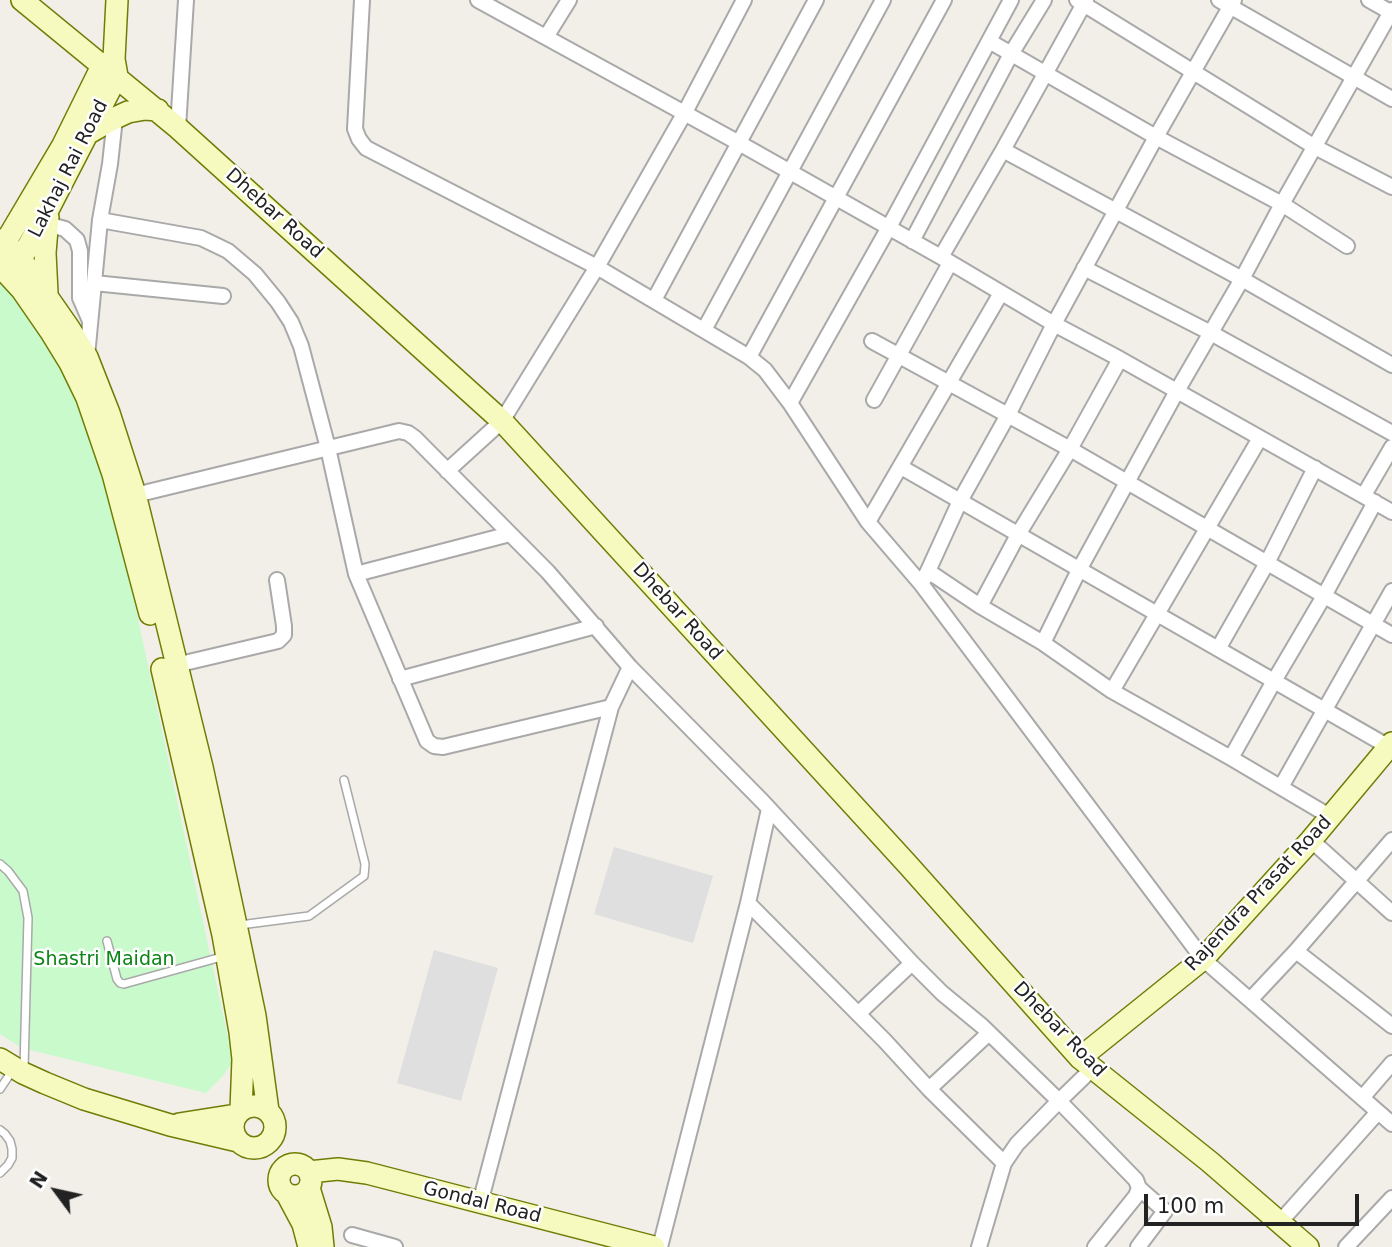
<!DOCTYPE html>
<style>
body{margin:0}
#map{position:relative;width:1392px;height:1247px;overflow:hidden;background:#f2efe9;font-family:"DejaVu Sans",sans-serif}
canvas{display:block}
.north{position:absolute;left:21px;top:1156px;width:70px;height:70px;-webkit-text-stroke:5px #fff;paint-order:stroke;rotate:303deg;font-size:19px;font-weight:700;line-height:28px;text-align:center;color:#222}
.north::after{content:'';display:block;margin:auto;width:24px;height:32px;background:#222;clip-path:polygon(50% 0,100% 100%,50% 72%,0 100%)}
.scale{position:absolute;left:1144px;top:1194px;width:215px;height:32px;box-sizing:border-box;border:4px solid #222;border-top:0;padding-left:9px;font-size:21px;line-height:24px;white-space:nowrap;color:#222;-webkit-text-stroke:5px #fff;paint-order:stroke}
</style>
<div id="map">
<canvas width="1392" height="1247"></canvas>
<div class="north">N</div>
<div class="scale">100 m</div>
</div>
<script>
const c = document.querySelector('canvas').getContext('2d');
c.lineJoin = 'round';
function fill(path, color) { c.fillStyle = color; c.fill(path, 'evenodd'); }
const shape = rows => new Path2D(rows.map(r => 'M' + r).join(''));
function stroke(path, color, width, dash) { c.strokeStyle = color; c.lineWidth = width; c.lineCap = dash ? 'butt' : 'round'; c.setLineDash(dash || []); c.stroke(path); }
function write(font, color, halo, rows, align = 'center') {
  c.font = font + ' "DejaVu Sans",sans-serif'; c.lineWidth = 5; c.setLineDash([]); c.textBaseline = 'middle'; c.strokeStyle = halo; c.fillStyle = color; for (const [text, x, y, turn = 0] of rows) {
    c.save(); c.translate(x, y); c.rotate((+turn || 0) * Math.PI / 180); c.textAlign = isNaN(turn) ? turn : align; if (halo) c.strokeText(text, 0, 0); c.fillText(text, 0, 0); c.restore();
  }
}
fill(shape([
 [614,847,713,876,693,943,594,914],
 [434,950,498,968,461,1101,397,1083]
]), '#e0dfdf');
fill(shape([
 [0,272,86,377,233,1061,223,1076,206,1093,22,1048,0,1034]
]), '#c8facc');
const lane = shape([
 [0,864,8,871,23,891,28,918,24,1068],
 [240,925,309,916,364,876,365,864,344,780],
 [107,941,117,979,120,983,124,984,225,956],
 [0,1089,12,1071],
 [0,1130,5,1134,10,1141,12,1149,12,1158,8,1165,0,1173]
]);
const street = shape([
 [362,0,355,129,359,139,366,148,597,267,749,357,765,370,790,403,868,522,922,585,1203,959,1392,1124],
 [478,0,739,143,941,257,1054,324,1120,359,1392,512],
 [1077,0,1315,147,1392,187],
 [1219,0,1392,99],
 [1369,0,1392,13],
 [546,37,569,0],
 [989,41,1156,137,1282,204,1347,246],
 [178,128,186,0],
 [1003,150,1242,279,1392,365],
 [100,220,201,238,228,251,255,274,278,302,291,322,301,346,328,448,356,574,427,741,434,746,443,747,611,707,630,667],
 [47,224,65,229,77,240,80,251,80,298,90,321],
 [912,241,1011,54,1044,0],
 [941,257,1003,150,1086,0],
 [1084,268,1211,333,1392,433],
 [94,283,223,296],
 [654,300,816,0],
 [704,330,883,0],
 [872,341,1070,449,1392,635],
 [87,356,100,220,110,164,115,118],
 [749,357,944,0],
 [874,400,950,263],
 [790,403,888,229,1011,0],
 [901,467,1389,747],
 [447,471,502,421,597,267,684,114,744,0],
 [1364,495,1392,447],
 [127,497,399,431,408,433,415,438,548,572,630,667,763,802,912,963,942,993,982,1026,1059,1101,1092,1069],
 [868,522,1001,293],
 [928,571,960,501,1008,415,1054,324,1156,137,1234,0],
 [356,574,510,534],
 [924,579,928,571,980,606,1043,643,1112,691,1231,758,1331,817],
 [980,606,1019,533,1070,449,1120,359],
 [1043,643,1079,570,1177,391,1242,279,1282,204,1392,10],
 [1218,649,1267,563,1315,468],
 [176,665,278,641,284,635,284,626,277,580],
 [400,679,596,626],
 [1112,691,1260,438],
 [1231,758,1274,681,1324,596,1375,502],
 [1281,787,1392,591],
 [769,809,748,903,885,1041,929,1089,1004,1163,979,1247],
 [1311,840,1392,913],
 [1296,951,1392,1026],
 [1250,1000,1296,951,1392,840],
 [858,1014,912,963],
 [929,1089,989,1033],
 [1362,1098,1392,1063],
 [1004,1163,1017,1144,1059,1101,1136,1180,1139,1188,1136,1196,1095,1247],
 [480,1203,611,707],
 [1280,1222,1378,1112],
 [352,1235,395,1247],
 [660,1247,748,903],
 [1138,1247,1165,1211,1139,1188],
 [1346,1247,1392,1198]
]);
const secondary = shape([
 [22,0,178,128,502,421,909,866,1080,1058,1210,1162,1308,1247],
 [87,134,115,118,128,112,145,109,158,110],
 [0,240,14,251,21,259,69,328,87,357,109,413,135,494,202,767,236,925,255,1016,268,1111],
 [0,249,5,243,63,145,102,66,112,60],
 [0,266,22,290,51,332,70,363,87,398,113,474,150,614],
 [13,268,21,259,49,208,117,76,114,59,117,0],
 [47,293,45,253,48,217],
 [162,669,223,935,240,1032,243,1059,241,1110],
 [1080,1058,1203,959,1311,840,1392,743],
 [0,1059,23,1073,45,1083,84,1099,170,1125,238,1141],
 '233 1127a21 21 0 1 1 42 0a21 21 0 1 1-42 0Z',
 [179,1124,236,1115],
 '279 1180a16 16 0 1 1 32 0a16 16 0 1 1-32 0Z',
 [309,1172,338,1169,367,1173,654,1247],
 [309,1188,321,1227,323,1247],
 [287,1194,303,1224,309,1247]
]);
stroke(lane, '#a9a9a9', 10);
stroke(street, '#a9a9a9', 18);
stroke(secondary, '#707d05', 24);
stroke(lane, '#fff', 7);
stroke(street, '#fff', 14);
stroke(secondary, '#f7fabf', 21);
write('19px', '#222', '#fff', [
 ["Lakhaj Rai Road",69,169,-63],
 ["Dhebar Road",274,214,42],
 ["Dhebar Road",677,612,48],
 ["Rajendra Prasat Road",1259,894,-47],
 ["Dhebar Road",1059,1030,46],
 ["Gondal Road",482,1203,14]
]);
write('19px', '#0c8416', '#fff', [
 ["Shastri Maidan",104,960]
]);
</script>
